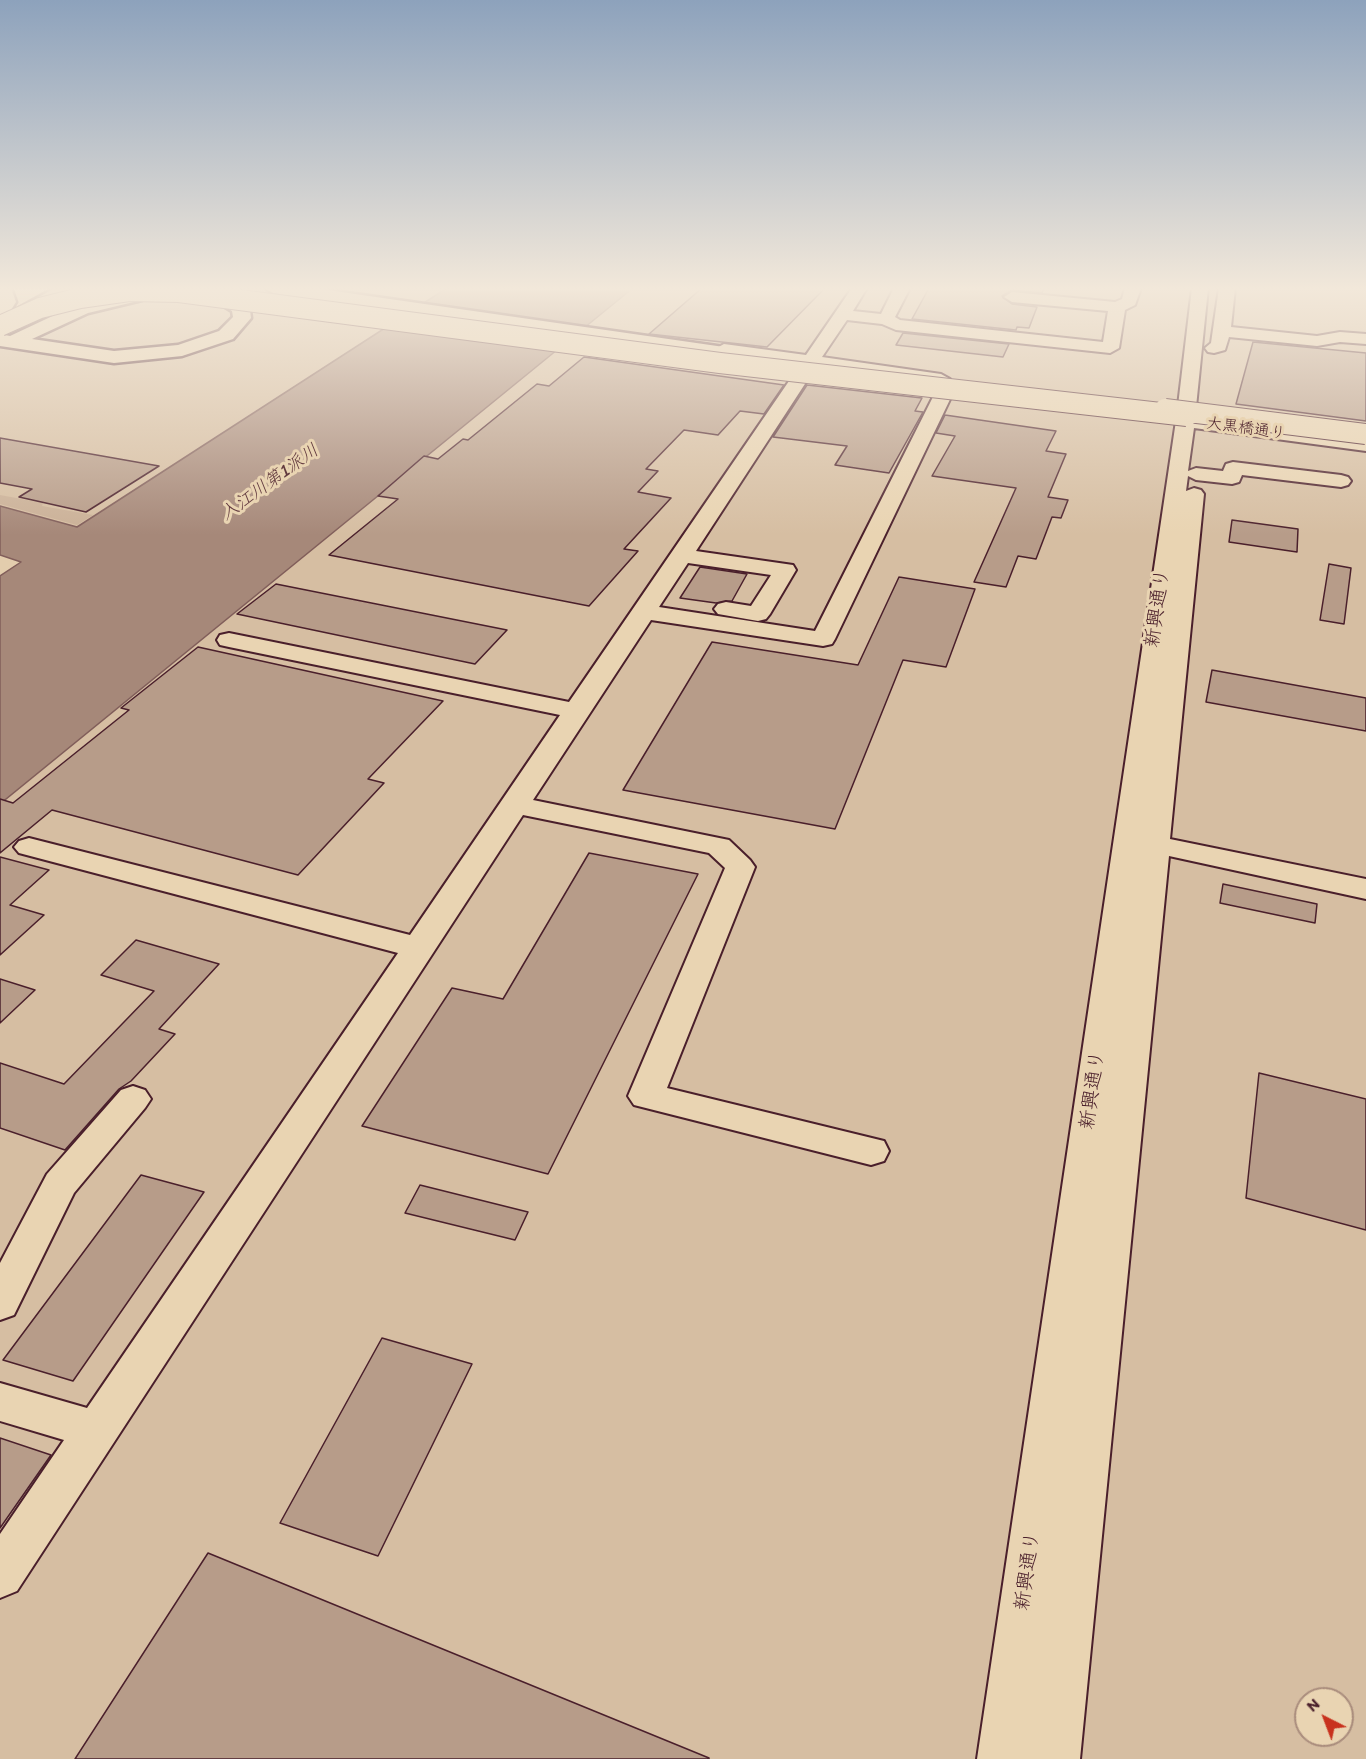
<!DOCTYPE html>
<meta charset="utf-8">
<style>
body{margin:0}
#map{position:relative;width:1366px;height:1759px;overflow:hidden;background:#e3cdad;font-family:Itim,sans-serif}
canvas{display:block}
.north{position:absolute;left:1294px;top:1687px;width:60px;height:60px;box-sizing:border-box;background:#e9d4b2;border:2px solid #a98c7c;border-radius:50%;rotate:318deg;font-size:16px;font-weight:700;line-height:24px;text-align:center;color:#4a1f2b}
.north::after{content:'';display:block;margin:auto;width:21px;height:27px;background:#c8321e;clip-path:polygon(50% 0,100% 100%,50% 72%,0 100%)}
</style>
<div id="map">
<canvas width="1366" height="1759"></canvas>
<div class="north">N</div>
</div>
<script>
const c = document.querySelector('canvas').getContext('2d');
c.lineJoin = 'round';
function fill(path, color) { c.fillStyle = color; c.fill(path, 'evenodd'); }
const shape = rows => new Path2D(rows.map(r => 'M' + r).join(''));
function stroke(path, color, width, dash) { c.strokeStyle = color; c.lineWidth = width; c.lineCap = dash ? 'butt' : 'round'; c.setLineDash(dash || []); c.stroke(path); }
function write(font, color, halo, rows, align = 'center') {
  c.font = font + ' Itim,"Klee One",sans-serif'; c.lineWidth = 6; c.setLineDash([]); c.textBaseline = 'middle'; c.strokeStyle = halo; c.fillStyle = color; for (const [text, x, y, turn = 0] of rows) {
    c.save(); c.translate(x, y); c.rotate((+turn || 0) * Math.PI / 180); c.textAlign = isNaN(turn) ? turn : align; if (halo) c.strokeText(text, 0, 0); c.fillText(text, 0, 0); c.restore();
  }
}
fill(shape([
 [119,288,447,288,77,527,0,506,0,347],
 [633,288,1366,288,1366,1759,0,1759,0,804],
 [1306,1699,1342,1699,1342,1735,1306,1735]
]), '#d6bea2');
fill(shape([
 [0,495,43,503,42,506,93,515,77,525,0,504]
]), '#cab097');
const water = shape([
 [447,288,633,288,0,804,0,576,21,562,0,555,0,506,77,527,447,288]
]);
fill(water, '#a68879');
stroke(water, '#815e5a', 1.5);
const building = shape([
 [702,288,825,288,767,347,649,334,702,288],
 [929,288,1044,288,1042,293,1012,290,1002,296,1012,304,1037,307,1029,328,1017,327,1016,330,912,319,929,288],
 [903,333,1009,344,1003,357,896,345,903,333],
 [1253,342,1366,353,1366,421,1236,404,1253,342],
 [584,357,784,385,764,414,740,411,718,435,684,430,646,469,658,471,638,492,671,498,624,549,638,551,589,606,329,555,398,499,378,496,424,456,438,459,463,439,468,440,537,384,549,386,584,357],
 [807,385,922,398,915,411,923,412,889,473,835,465,847,446,773,437,807,385],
 [945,415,1056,431,1046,451,1066,454,1048,497,1068,500,1061,518,1052,517,1036,559,1018,556,1006,587,974,582,1016,488,932,476,955,436,936,433,945,415],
 [0,438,159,466,86,512,19,497,32,489,0,483,0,438],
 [1232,520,1298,529,1297,552,1229,542,1232,520],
 [1329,564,1351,568,1344,624,1320,620,1329,564],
 [700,567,747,574,732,601,716,603,680,598,700,567],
 [899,577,975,589,946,667,903,660,835,829,623,790,712,642,858,665,899,577],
 [276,584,507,630,475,664,237,614,276,584],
 [198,647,443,701,368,779,384,783,298,875,52,810,0,853,0,799,13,803,129,710,121,708,198,647],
 [1212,670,1366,698,1366,731,1206,702,1212,670],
 [589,853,698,874,548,1174,362,1126,452,988,503,999,589,853],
 [0,857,49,870,10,905,44,915,0,955,0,857],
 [1223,884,1317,904,1315,923,1220,903,1223,884],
 [136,940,219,964,159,1029,175,1034,131,1081,119,1089,65,1150,0,1128,0,1063,64,1084,154,991,101,975,136,940],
 [0,979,35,990,0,1023,0,979],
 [1259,1073,1366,1099,1366,1230,1246,1198,1259,1073],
 [141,1175,204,1192,73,1381,3,1360,141,1175],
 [420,1185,528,1212,515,1240,405,1213,420,1185],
 [382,1338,472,1364,378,1556,280,1523,382,1338],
 [0,1438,51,1455,0,1528,0,1438],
 [208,1553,709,1758,709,1759,75,1759,208,1553]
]);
fill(building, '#b79c89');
stroke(building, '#4a1f2b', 1.5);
const minor = shape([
 [852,288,867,288,853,311,881,314,894,288,910,288,895,317,900,320,1103,342,1108,311,1012,302,1004,297,1012,292,1115,302,1122,299,1125,288,1141,288,1135,305,1125,310,1119,348,1110,353,896,330,882,324,847,320,822,357,941,374,950,379,941,384,816,367,696,551,793,565,796,570,770,614,766,619,758,621,718,614,714,609,718,604,726,602,751,606,771,575,688,563,659,607,815,631,937,389,946,384,952,385,955,389,835,639,832,644,823,646,651,620,533,800,729,840,750,860,755,867,667,1088,884,1141,889,1151,884,1161,871,1165,634,1105,628,1096,725,868,709,853,523,815,17,1591,0,1598,0,1534,64,1440,0,1421,0,1383,87,1408,398,953,19,853,14,847,19,841,29,838,410,935,560,715,229,647,220,645,217,640,220,635,229,633,569,702,800,365,724,354,715,349,724,344,806,355,852,288],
 [1192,288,1208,288,1195,417,1366,439,1366,451,1194,428,1188,471,1196,468,1223,471,1226,464,1233,462,1341,475,1348,477,1351,481,1348,485,1341,487,1242,475,1239,482,1232,484,1196,480,1188,476,1186,491,1194,488,1201,490,1204,494,1170,839,1366,879,1366,899,1169,856,1080,1759,977,1759,1177,414,1192,288],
 [1219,288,1235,288,1231,327,1317,336,1340,332,1366,334,1366,344,1340,342,1317,346,1229,337,1225,350,1214,353,1208,352,1205,348,1211,343,1219,288],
 [133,1086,145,1090,151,1099,145,1108,74,1193,14,1315,0,1320,0,1263,47,1174,121,1090,133,1086]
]);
const highway = shape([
 [0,288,11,288,16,302,6,318,0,319,0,288],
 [55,288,78,288,27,316,21,317,12,312,55,288],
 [265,288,315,288,355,294,759,352,769,358,759,364,333,303,273,293,265,288],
 [200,290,229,294,241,300,250,310,251,318,233,339,182,356,114,363,0,346,0,334,10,336,76,305,136,291,142,292,145,296,142,300,88,313,32,339,114,351,178,345,219,331,233,317,232,311,219,303,194,299,191,295,194,291,200,290]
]);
stroke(minor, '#4a1f2b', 4);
stroke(highway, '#4a1f2b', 5);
fill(minor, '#e9d4b2');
fill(highway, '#e9d4b2');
const highwayBridge = shape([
 [0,326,40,308,80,298,129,291,179,292,720,363,1187,416],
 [1165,409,1366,434]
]);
stroke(highwayBridge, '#4a1f2b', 22, []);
stroke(highwayBridge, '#e9d4b2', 20);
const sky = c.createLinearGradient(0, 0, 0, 535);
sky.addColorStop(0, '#8da2bc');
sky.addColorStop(0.54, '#f2e8da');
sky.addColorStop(1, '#f2e8da00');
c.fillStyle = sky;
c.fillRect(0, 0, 1366, 535);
write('16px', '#4a1f2b', '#e9d4b2', [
 ["大黒橋通り",1246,429,8]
]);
write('italic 18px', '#61393e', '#e9d4b2', [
 ["入江川第1派川",270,483,-36]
]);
write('20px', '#4a1f2b', '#e9d4b2', [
 ["新興通り",1158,608,-82],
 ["新興通り",1093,1090,-82],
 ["新興通り",1028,1571,-82]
]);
</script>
